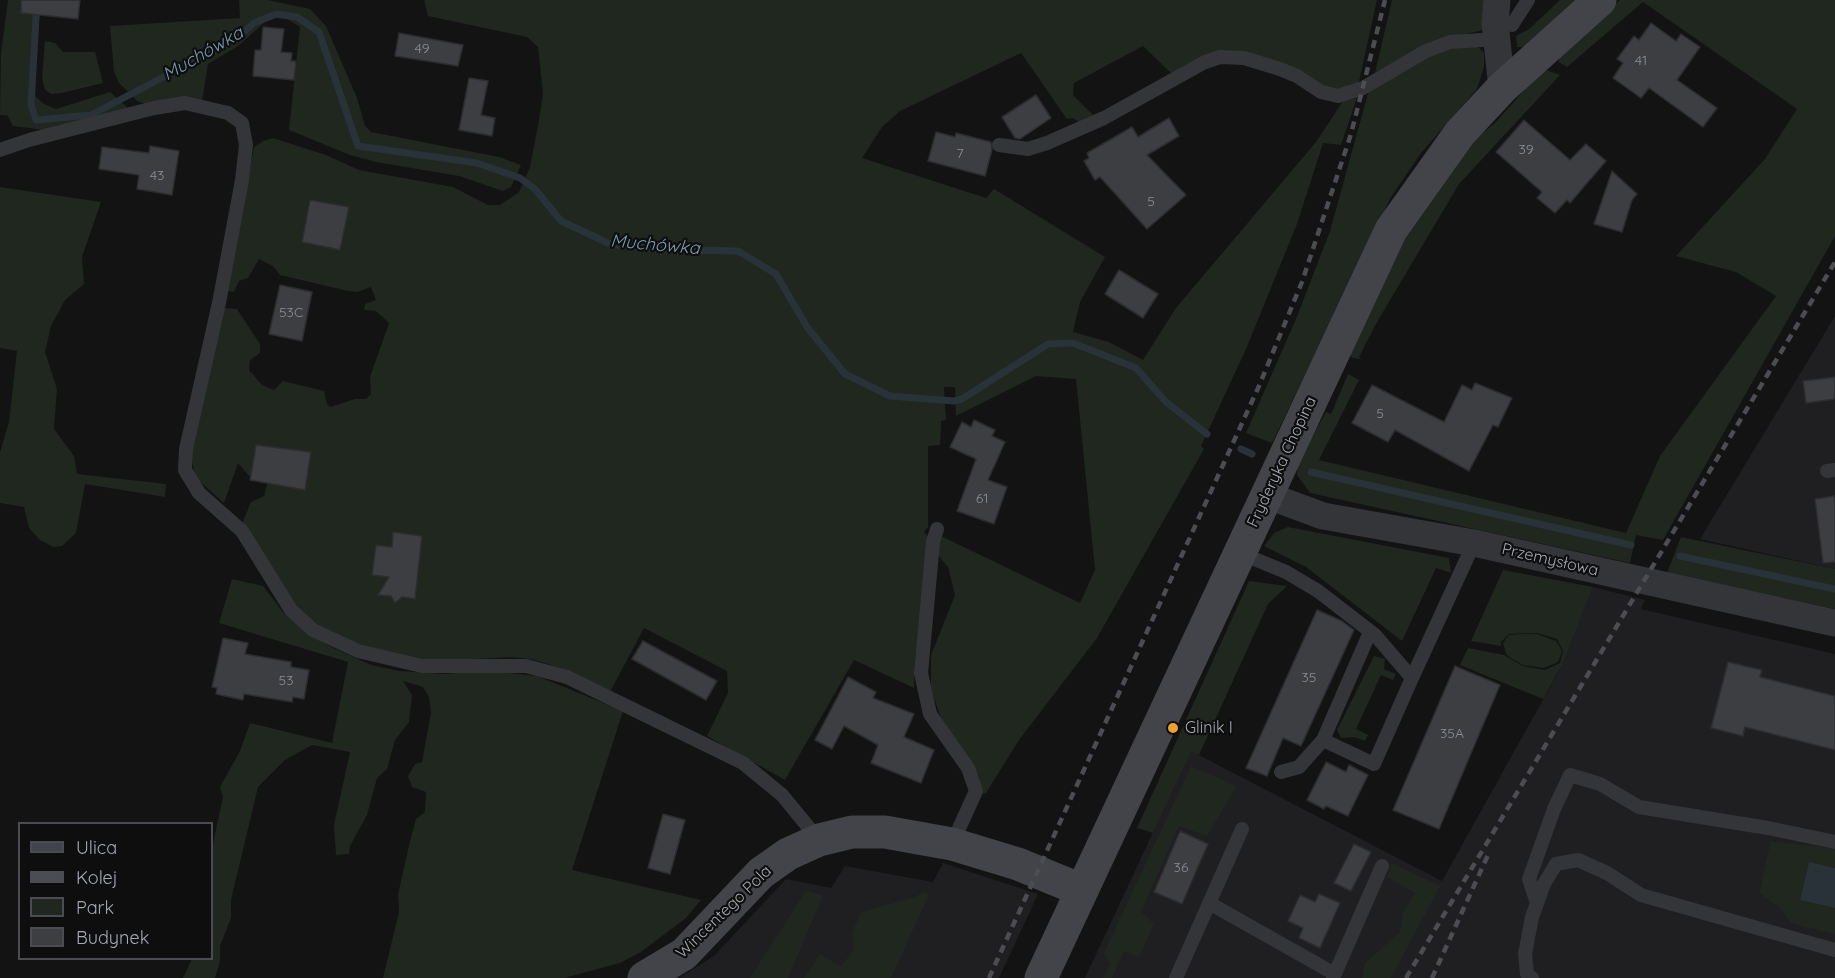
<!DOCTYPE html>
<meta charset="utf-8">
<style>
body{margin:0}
#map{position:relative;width:1835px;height:978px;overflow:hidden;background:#131314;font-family:Quicksand,sans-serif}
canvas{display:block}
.legend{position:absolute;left:18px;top:822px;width:195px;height:138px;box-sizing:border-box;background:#0e0e0f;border:2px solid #4a4c51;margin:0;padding:8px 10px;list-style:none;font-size:18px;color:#a4aab4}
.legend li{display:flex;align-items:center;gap:12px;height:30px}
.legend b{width:30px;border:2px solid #4a4c51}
</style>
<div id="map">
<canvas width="1835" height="978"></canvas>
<ul class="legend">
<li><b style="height:8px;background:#424449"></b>Ulica</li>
<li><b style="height:8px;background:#4b4d52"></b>Kolej</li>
<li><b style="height:16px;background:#1f271f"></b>Park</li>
<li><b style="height:16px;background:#3d3e41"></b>Budynek</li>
</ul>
</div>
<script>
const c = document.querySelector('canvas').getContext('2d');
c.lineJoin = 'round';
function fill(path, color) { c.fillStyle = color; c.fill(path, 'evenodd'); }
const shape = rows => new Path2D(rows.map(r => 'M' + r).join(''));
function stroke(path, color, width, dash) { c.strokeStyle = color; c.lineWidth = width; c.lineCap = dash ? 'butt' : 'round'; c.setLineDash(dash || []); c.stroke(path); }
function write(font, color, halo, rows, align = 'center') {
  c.font = font + ' Quicksand,sans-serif'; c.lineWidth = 4.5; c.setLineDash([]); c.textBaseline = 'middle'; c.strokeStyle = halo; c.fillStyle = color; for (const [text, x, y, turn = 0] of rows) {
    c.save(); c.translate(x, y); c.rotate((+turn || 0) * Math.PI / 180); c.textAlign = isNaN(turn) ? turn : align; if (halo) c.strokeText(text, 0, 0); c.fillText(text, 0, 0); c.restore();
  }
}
fill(shape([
 [1835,316,1835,569,1700,539],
 [1593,587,1645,600,1641,609,1835,654,1835,978,1085,978,1191,751,1442,881,1559,671],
 [943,863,1038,894,999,978,679,978,714,956,786,879,831,888,845,866,933,882]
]), '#1f1f21');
fill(shape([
 [8,0,41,0,33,88,35,96,44,104,56,109,110,92,129,109,45,130,13,126,7,115,0,115,1,53],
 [239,0,268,0,310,9,326,26,357,98,365,126,371,132,499,157,521,165,511,187,503,191,459,176,376,162,350,155,289,130,300,27,289,20,278,17,265,22,238,46,208,64,202,101,146,104,137,101,119,83,114,72,110,26,240,18],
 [424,0,1377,0,1358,86,1346,90,1328,90,1248,54,1172,74,1143,46,1074,83,1073,95,1094,116,1082,123,1072,118,1067,119,1021,53,900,111,882,127,862,158,986,198,994,189,1105,257,1080,302,1073,332,1109,342,1143,360,1176,308,1316,142,1343,101,1357,98,1341,145,1323,143,1297,224,1246,349,1201,446,1204,449,1097,638,1019,740,986,793,983,794,979,778,942,721,931,689,931,655,955,595,948,567,937,554,939,535,1080,603,1095,570,1076,379,1036,376,956,416,955,387,944,387,946,420,941,421,940,445,928,446,928,527,924,532,930,538,915,660,914,688,854,660,785,780,707,736,728,693,727,671,644,628,610,692,551,665,531,659,510,657,439,661,407,660,338,637,320,627,298,608,242,524,251,502,264,496,268,480,248,475,238,463,224,503,195,477,192,459,194,434,224,308,237,309,260,344,260,353,250,360,249,370,262,385,274,390,283,381,324,391,327,404,330,407,355,399,366,399,371,394,370,377,389,323,376,311,364,310,365,304,376,300,371,287,357,292,348,291,280,275,274,267,259,259,248,278,239,281,234,292,227,291,254,147,263,141,273,138,326,155,359,170,453,187,488,205,500,205,519,192,530,167,539,120,543,94,538,47,527,37,428,16],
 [1392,0,1484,0,1484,30,1438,40,1374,77],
 [1560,0,1581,0,1525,47,1517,47,1516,36,1529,29],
 [1620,0,1835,0,1835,236,1663,540,1636,535,1630,563,1310,493,1297,475,1299,460,1326,412,1331,414,1348,374,1359,380,1319,460,1626,533,1660,456,1776,296,1736,272,1676,256,1765,159,1797,109,1643,2,1567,67,1559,62,1559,56],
 [45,41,55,43,63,52,95,52,103,83,62,93,51,94,45,90,42,78],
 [1463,45,1478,47,1484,53,1484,67,1477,89,1421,153,1391,197,1272,443,1246,433,1296,319,1330,231,1369,90,1438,50],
 [1547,70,1560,75,1459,184,1377,322,1359,357,1361,359,1352,358,1350,355,1401,245,1439,182,1465,147,1495,123,1536,77],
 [0,187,101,202,82,257,84,284,65,300,51,326,45,352,57,389,54,429,74,456,77,474,166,484,165,497,85,484,76,533,62,546,53,547,40,540,29,528,24,507,0,503,0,452,9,422,17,351,0,348],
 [1288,527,1449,558,1451,573,1436,568,1402,641,1306,567,1264,546,1274,533],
 [1681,537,1835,569,1835,609,1667,573],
 [1503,570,1593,587,1562,665,1543,699,1460,665,1468,648,1504,655,1523,666,1545,670,1560,663,1563,651,1557,639,1537,633,1509,634,1501,642,1501,646,1471,641],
 [232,579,263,586,283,612,327,645,371,665,399,671,443,674,490,671,537,676,623,711,572,870,701,900,686,918,641,952,620,963,564,978,383,978,399,912,398,895,410,841,416,819,425,812,426,792,412,787,408,776,415,764,422,762,431,713,429,697,423,687,403,681,412,695,409,722,395,740,387,769,377,778,367,815,350,846,349,854,336,855,334,825,350,752,312,745,285,760,258,787,231,900,231,918,220,946,220,961,215,978,183,978,192,959,212,958,212,848,223,797,220,787,240,751,250,723,332,743,348,662,219,623],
 [1249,581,1287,586,1268,604,1199,755,1191,752,1153,833,1137,828],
 [1522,634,1537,634,1556,641,1562,651,1558,662,1544,668,1523,665,1511,658,1506,654,1503,643,1509,635],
 [1374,656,1385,659,1384,669,1396,674,1393,680,1381,675,1356,729,1368,735,1365,741,1354,737,1341,738,1337,730],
 [1191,766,1237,786,1207,836,1179,826,1141,912,1154,924,1139,957,1124,951,1112,978,1103,978,1110,964,1104,953],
 [1771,841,1835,849,1835,868,1809,862,1800,900,1835,908,1835,934,1791,923,1781,908,1759,893],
 [1391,863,1440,886,1391,978,1363,978,1364,964,1400,932,1403,912,1415,893,1387,877],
 [806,891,823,895,788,978,750,978],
 [923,892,929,895,891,978,804,978,820,954,841,966,854,950,852,933,861,912,915,897]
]), '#1f271f');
fill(shape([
 [1809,862,1835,868,1835,908,1800,900]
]), '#293238');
stroke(shape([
 [37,0,31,105,36,120,91,115,236,39,254,23,276,14,297,17,319,32,358,146,477,163,520,178,535,189,561,221,610,244,667,250,738,251,776,274,807,327,845,374,890,396,954,401,962,399,1048,344,1073,343,1136,368,1166,402,1207,434],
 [1241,449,1252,454],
 [1311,472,1631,545],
 [1680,556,1835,589]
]), '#293238', 7);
const building = shape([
 [21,0,80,0,78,19,21,13,21,0],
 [1651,23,1676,41,1681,34,1700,47,1677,80,1717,108,1703,127,1649,88,1641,98,1613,78,1623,63,1617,59,1634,36,1639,40,1651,23],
 [263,27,284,29,281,52,292,53,291,61,296,61,294,80,253,76,255,50,261,50,263,27],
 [399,33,463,45,458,66,395,56,399,33],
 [469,78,488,81,481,115,495,118,492,136,459,130,469,78],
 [1036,95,1051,118,1020,139,1015,138,1002,117,1036,95],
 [1169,118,1179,136,1147,155,1186,195,1147,229,1100,177,1095,180,1084,161,1089,158,1087,153,1132,127,1138,137,1169,118],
 [1524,120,1570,160,1586,144,1606,161,1570,203,1567,200,1555,213,1537,198,1542,192,1496,152,1524,120],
 [936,132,955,137,956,133,991,142,992,150,985,176,928,161,936,132],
 [150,146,179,151,172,195,137,189,139,175,99,169,102,147,149,153,150,146],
 [1612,171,1637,194,1632,200,1622,232,1594,224,1612,171],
 [310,200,349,207,340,250,302,242,310,200],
 [1119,270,1158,294,1143,318,1105,294,1119,270],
 [280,285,312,292,302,341,269,334,280,285],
 [1835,377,1835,399,1806,403,1803,381,1835,377],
 [1475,383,1512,398,1498,427,1493,425,1469,471,1395,430,1388,442,1352,423,1372,385,1444,422,1462,385,1472,390,1475,383],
 [974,420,995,430,992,436,1005,442,988,480,1007,487,994,524,957,511,976,459,950,447,962,422,971,427,974,420],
 [256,445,311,452,305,490,250,480,256,445],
 [1835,496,1835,562,1823,563,1815,499,1835,496],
 [393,532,422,536,415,599,402,597,395,603,391,596,378,595,389,577,372,575,376,545,392,547,393,532],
 [1317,610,1342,621,1354,630,1301,746,1283,738,1267,776,1246,768,1317,610],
 [223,638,248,643,245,654,291,662,291,667,309,670,304,699,293,697,292,702,244,694,243,700,216,694,217,688,212,687,223,638],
 [643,641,717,681,706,700,632,659,643,641],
 [1728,662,1762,670,1760,677,1835,696,1835,750,1745,727,1743,736,1711,728,1728,662],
 [1455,666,1500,685,1439,829,1393,810,1455,666],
 [848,677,876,692,873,698,914,714,904,737,934,750,921,783,871,763,878,745,844,726,832,749,815,740,848,677],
 [1326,762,1346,772,1349,765,1368,775,1348,816,1326,806,1324,809,1307,800,1326,762],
 [663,814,685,820,670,874,648,868,663,814],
 [1180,831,1208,844,1182,904,1154,892,1180,831],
 [1354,844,1371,852,1351,891,1334,883,1354,844],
 [1319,894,1340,903,1320,948,1299,938,1303,928,1288,921,1300,895,1315,902,1319,894]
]);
fill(building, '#3d3e41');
stroke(building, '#2d2d30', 1.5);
stroke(shape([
 [1512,25,1528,0],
 [999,145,1028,149,1047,143,1104,118,1205,62,1220,57,1244,58,1280,69,1297,76,1321,92,1338,96,1363,88,1426,51,1450,42,1497,39],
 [0,150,29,140,154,108,185,103,228,113,242,123,246,145,242,180,219,303,186,449,185,470,199,493,242,531,291,610,313,630,358,651,422,666,526,666,567,677,743,763,782,795,819,840],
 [1827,471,1835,470],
 [937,529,933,542,921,673,930,714,968,768,976,791,952,844],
 [1240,553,1286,572,1318,591,1375,635,1412,678,1374,764,1323,740,1299,767,1281,772],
 [1412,678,1474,543],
 [1323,740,1370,632],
 [1209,903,1335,974],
 [1537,903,1529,879,1554,809,1570,775,1600,784,1639,807,1768,828,1835,842],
 [1176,978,1242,829],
 [1333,978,1382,866],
 [1532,978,1527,974,1525,954,1532,917,1544,884,1556,864,1578,860,1607,873,1641,895,1835,950]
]), '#343539', 14);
stroke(shape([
 [1497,0,1495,23,1502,88],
 [1266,495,1323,516,1474,543,1835,623]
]), '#343539', 27);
stroke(shape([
 [644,978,684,954,761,873,788,854,819,840,852,832,885,832,952,844,1018,864,1081,890],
 [1041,978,1391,230,1460,133,1502,88,1600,0]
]), '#424449', 33);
stroke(shape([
 [989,978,1259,386,1302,282,1351,134,1385,0],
 [1406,978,1835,262],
 [1432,978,1488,855]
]), '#4b4d52', 4.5, [8, 6]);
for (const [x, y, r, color] of [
 [1173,728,6,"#eea131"]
]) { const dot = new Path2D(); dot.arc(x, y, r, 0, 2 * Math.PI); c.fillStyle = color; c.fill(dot); stroke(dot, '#0e0e0f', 2); }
write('14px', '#8a8f97', null, [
 ["49",422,49],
 ["41",1641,61],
 ["39",1526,150],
 ["7",960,154],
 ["43",157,176],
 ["5",1151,202],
 ["53C",291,313],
 ["5",1380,414],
 ["61",982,499],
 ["35",1309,678],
 ["53",286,681],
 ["35A",1452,734],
 ["36",1181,868]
]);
write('16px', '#a4aab4', '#0e0e0f', [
 ["Fryderyka Chopina",1282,462,-65],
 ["Przemysłowa",1550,560,13],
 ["Wincentego Pola",724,912,-44]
]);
write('16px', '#a4aab4', '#0e0e0f', [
 ["Glinik I",1185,728]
], 'left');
write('italic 18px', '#7b9baf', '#0e0e0f', [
 ["Muchówka",203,54,-30],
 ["Muchówka",655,245,5]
]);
</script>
